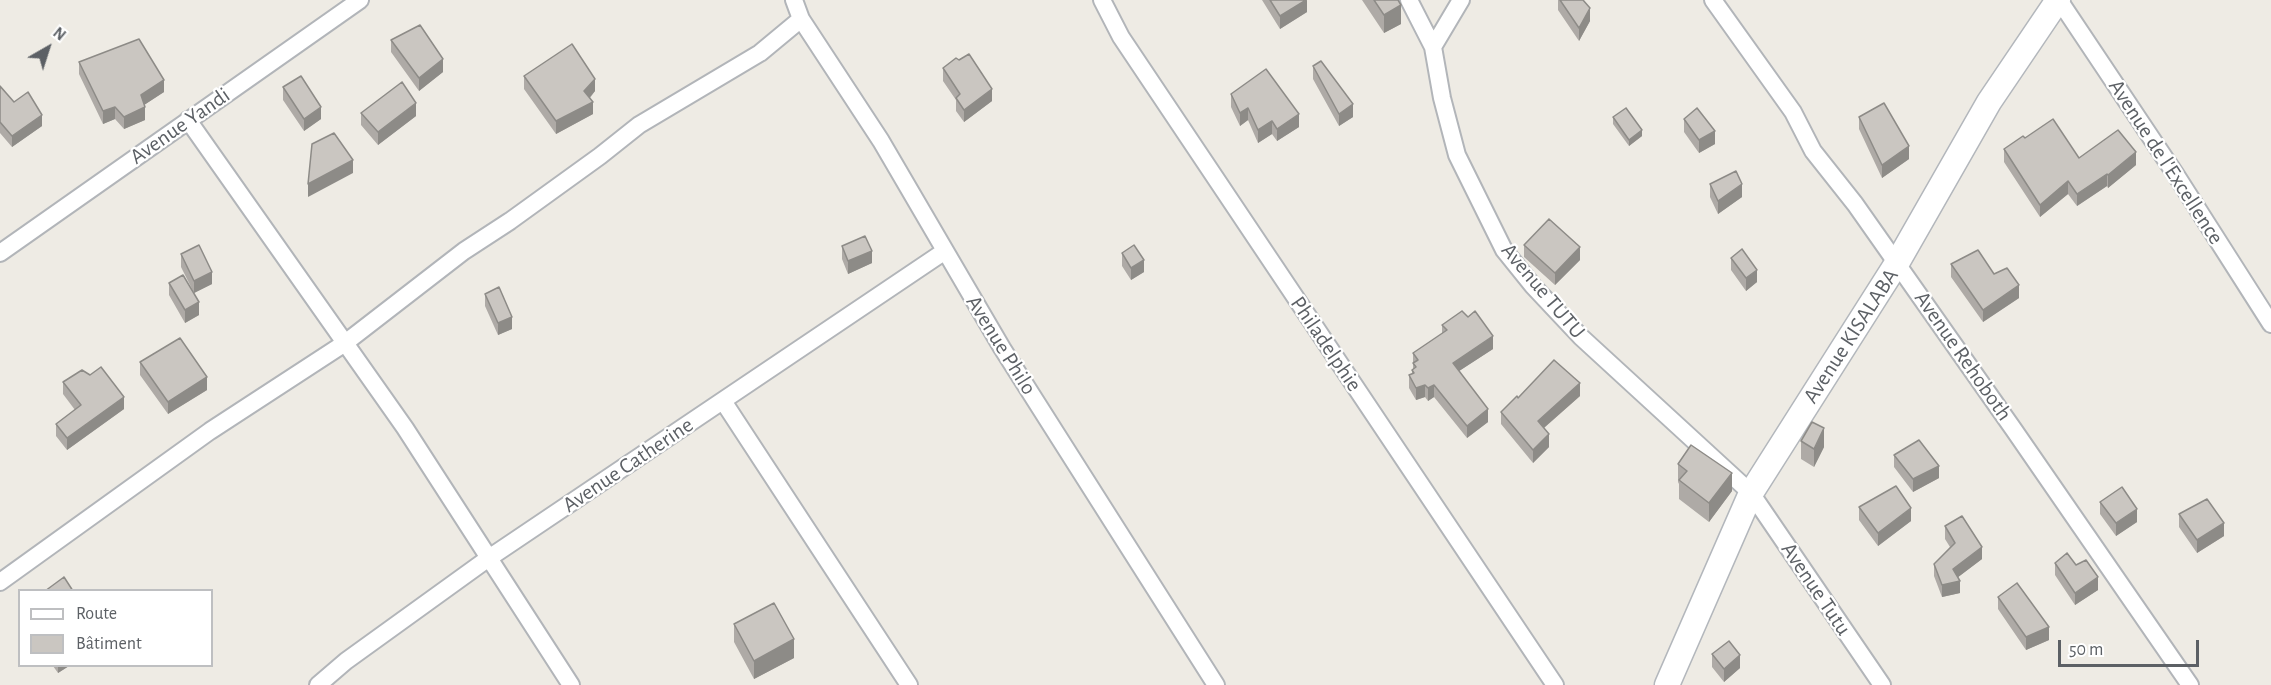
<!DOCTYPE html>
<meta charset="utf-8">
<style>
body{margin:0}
#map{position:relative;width:2271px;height:685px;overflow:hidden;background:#eeebe4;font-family:"Alegreya Sans",sans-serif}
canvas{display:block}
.legend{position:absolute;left:18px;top:589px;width:195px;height:78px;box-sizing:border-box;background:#fff;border:2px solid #bebfc1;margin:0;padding:8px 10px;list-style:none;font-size:18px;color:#5c6065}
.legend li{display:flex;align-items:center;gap:12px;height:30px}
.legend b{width:30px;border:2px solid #bebfc1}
.north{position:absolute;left:18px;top:18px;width:60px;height:60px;-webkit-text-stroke:4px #fff;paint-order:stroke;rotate:39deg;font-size:16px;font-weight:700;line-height:24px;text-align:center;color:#5c6065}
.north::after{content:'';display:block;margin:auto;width:21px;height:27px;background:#5c6065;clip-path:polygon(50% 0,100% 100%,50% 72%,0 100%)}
.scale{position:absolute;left:2058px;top:640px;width:141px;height:27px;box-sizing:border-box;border:3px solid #5c6065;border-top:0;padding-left:8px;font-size:18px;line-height:21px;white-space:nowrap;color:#5c6065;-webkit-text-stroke:4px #fff;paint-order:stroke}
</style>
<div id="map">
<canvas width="2271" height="685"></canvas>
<ul class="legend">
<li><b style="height:8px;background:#fff"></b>Route</li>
<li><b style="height:16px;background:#cac6c1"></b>Bâtiment</li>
</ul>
<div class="north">N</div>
<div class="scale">50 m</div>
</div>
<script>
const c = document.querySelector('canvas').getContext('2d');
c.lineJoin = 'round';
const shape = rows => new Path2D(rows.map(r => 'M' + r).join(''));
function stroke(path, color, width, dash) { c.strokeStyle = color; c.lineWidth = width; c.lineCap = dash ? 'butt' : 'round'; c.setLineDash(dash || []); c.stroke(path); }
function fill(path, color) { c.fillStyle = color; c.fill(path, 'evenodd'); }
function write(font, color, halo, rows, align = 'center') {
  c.font = font + ' "Alegreya Sans",sans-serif'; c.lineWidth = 4.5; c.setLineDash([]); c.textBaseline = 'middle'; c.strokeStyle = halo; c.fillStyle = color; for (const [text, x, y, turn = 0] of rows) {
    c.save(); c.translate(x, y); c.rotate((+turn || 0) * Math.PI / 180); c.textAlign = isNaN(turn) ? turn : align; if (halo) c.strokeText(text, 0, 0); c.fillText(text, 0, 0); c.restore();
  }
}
const street = shape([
 [794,0,801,19,881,141,1002,348,1216,685],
 [1102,0,1121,37,1555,685],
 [1409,0,1433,47,1442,98,1457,155,1504,250,1533,286,1581,337,1751,493,1882,685],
 [1713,0,1793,112,1813,151,1855,204,2014,430,2190,685],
 [2059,0,2176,175,2271,324],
 [1433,47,1461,0],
 [188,120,405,428,571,685],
 [0,253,360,0],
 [723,401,909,685],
 [0,582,210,431,345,343,464,251,510,221,600,156,639,125,760,53,801,19],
 [318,685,346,661,486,560,945,251]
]);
const secondary = shape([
 [1667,685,1751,493,1897,263,1989,102,2058,0]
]);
stroke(street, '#b2b5b9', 20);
stroke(secondary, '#b3b7bc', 27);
stroke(street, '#fff', 16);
stroke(secondary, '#fff', 24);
fill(shape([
 [1262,0,1307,0,1307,12,1280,29],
 [1362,0,1398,0,1401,24,1384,33],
 [1558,0,1583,0,1590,21,1579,41,1558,10],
 [391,40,443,72,419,91,391,52],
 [79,62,164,92,144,105,145,120,124,129,115,119,103,124,79,74],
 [1313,66,1353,117,1339,126,1313,79],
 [943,68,992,101,964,122,956,111,956,100,943,81],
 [524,76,595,91,590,98,593,114,556,134,524,89],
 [0,86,14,102,42,126,12,147,0,133],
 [283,87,321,119,304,131,283,100],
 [1231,94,1299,127,1277,141,1272,134,1258,143,1248,120,1240,126,1231,107],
 [361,113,416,116,378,145,361,125],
 [1613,117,1642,136,1629,146,1613,124],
 [1859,117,1909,159,1882,178,1859,129],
 [1684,119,1715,144,1699,153,1684,132],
 [2025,138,2079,158,2136,165,2108,188,2107,186,2077,206,2068,194,2040,217,2004,162,2004,149],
 [1710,184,1742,197,1718,214,1710,197],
 [1524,245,1580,260,1555,285,1524,257],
 [842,246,872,263,848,274,842,259],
 [1122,253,1144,272,1131,280,1122,266],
 [181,254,212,284,194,293,181,267],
 [1731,258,1757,282,1746,291,1731,270],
 [1951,264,2019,298,1983,322,1951,277],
 [169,283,199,315,185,323,169,295],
 [485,294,512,329,498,335,485,306],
 [1442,325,1493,349,1459,371,1488,422,1467,438,1434,397,1428,401,1425,397,1416,400,1409,388,1409,375,1412,374,1412,370,1413,369,1413,353,1442,334],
 [140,362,207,390,168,414,140,375],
 [63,382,124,409,67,450,56,436,56,424,75,410,63,394],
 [1580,396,1544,428,1549,447,1533,463,1501,424,1501,412,1518,398],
 [1801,441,1824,447,1814,467,1801,459],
 [1894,455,1939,478,1913,492,1894,467],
 [1678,464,1732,491,1709,522,1679,499,1679,484,1678,482],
 [2100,502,2137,522,2116,536,2100,514],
 [1859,507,1911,521,1878,546,1859,520],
 [2179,514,2224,536,2197,553,2179,527],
 [1945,526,1982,559,1958,577,1960,593,1942,597,1934,576,1934,564,1950,547,1945,539],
 [2055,563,2076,565,2098,590,2075,605,2055,575],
 [1998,597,2049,640,2026,650,1998,609],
 [734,624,794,658,754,679,734,642],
 [1712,654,1740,668,1724,682,1712,667],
 [53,666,69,666,58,673]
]), '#aeaaa6');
fill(shape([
 [1307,0,1307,12,1280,29,1280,16],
 [1401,5,1401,24,1384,33,1384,15],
 [1590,8,1590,21,1579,41,1579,28],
 [443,59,443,72,419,91,419,78],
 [595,79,595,91,584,104,584,91],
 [164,80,164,92,141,107,141,95],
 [992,89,992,101,964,122,964,110],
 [593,102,593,114,556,134,556,121],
 [416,103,416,116,378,145,378,132],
 [1353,104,1353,117,1339,126,1339,114],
 [115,107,115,119,103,124,103,111],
 [145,107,145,120,124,129,124,117],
 [321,107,321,119,304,131,304,119],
 [1248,108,1248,120,1240,126,1240,113],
 [1299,114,1299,127,1277,141,1277,129],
 [42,115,42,126,12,147,12,136],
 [1272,121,1272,134,1258,143,1258,130],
 [1642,130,1642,136,1629,146,1629,140],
 [1715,131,1715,144,1699,153,1699,140],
 [1909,146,1909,159,1882,178,1882,165],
 [2136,152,2136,165,2108,188,2108,175],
 [353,160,353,173,308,197,308,184],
 [2107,174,2107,186,2077,206,2077,194],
 [2068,181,2068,194,2040,217,2040,205],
 [1742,184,1742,197,1718,214,1718,201],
 [1580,247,1580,260,1555,285,1555,273],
 [872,251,872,263,848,274,848,261],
 [1144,260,1144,272,1131,280,1131,268],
 [1757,270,1757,282,1746,291,1746,278],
 [212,272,212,284,194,293,194,281],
 [2019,285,2019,298,1983,322,1983,310],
 [199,302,199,315,185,323,185,310],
 [512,317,512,329,498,335,498,323],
 [1493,336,1493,349,1453,375,1453,363],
 [207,377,207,390,168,414,168,402],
 [1580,383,1580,396,1538,433,1538,421],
 [1425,385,1425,397,1416,400,1416,388],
 [1434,385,1434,397,1428,401,1428,388],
 [124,397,124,409,67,450,67,438],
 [1488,409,1488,422,1467,438,1467,426],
 [1824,428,1824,447,1814,467,1814,449],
 [1549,434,1549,447,1533,463,1533,450],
 [1939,466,1939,478,1913,492,1913,479],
 [1732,473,1732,491,1709,522,1709,503],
 [1911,508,1911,521,1878,546,1878,533],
 [2137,509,2137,522,2116,536,2116,523],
 [2224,523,2224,536,2197,553,2197,540],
 [1982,547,1982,559,1953,581,1953,569],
 [2098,577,2098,590,2075,605,2075,593],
 [1960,581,1960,593,1942,597,1942,585],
 [2049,627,2049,640,2026,650,2026,637],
 [794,639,794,658,754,679,754,661],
 [1740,655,1740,668,1724,682,1724,669],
 [58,666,69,666,58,673]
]), '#8d8b87');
const building = shape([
 [1270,0,1306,0,1280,16,1270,0],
 [1374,0,1398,0,1401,5,1384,15,1374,0],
 [1560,0,1583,0,1590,8,1579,28,1560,0],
 [420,25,443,59,419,78,391,40,420,25],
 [139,39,164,80,141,95,145,107,124,117,115,107,103,111,79,62,139,39],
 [572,44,595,79,584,91,593,102,556,121,524,76,572,44],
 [969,54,992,89,964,110,956,98,960,94,943,68,956,58,959,60,969,54],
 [1321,61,1353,104,1339,114,1313,66,1321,61],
 [1266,69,1299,114,1277,129,1272,121,1258,130,1248,108,1240,113,1231,94,1266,69],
 [301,76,321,107,304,119,283,87,301,76],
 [402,82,416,103,378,132,361,113,402,82],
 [0,86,14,102,28,92,42,115,12,136,0,122,0,86],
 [1884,103,1909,146,1882,165,1859,117,1884,103],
 [1626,108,1642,130,1629,140,1613,117,1626,108],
 [1697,108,1715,131,1699,140,1684,119,1697,108],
 [2053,119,2079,158,2118,130,2136,152,2108,175,2107,174,2077,194,2068,181,2040,205,2004,149,2023,136,2025,138,2053,119],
 [334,133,353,160,308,184,312,144,334,133],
 [1736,171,1742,184,1718,201,1710,184,1736,171],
 [1549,219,1580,247,1555,273,1524,245,1549,219],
 [865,236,872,251,848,261,842,246,865,236],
 [199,245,212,272,194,281,181,254,199,245],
 [1134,245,1144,260,1131,268,1122,253,1134,245],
 [1742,249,1757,270,1746,278,1731,258,1742,249],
 [1978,250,1994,274,2007,268,2019,285,1983,310,1951,264,1978,250],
 [183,275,199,302,185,310,169,283,183,275],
 [499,287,512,317,498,323,485,294,499,287],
 [1462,311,1468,317,1475,311,1493,336,1453,363,1488,409,1467,426,1434,385,1428,388,1425,385,1416,388,1409,375,1414,373,1412,370,1416,367,1413,363,1418,360,1413,353,1447,330,1442,325,1462,311],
 [180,338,207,377,168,402,140,362,180,338],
 [1554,360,1580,383,1538,421,1549,434,1533,450,1501,412,1517,396,1518,398,1554,360],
 [101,367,124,397,67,438,56,424,81,405,63,382,82,370,90,375,101,367],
 [1812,422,1824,428,1814,449,1801,441,1812,422],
 [1919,440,1939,466,1913,479,1894,455,1919,440],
 [1691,445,1732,473,1709,503,1679,480,1687,471,1678,464,1691,445],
 [1896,486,1911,508,1878,533,1859,507,1896,486],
 [2122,487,2137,509,2116,523,2100,502,2122,487],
 [2207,499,2224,523,2197,540,2179,514,2207,499],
 [1962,516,1982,547,1953,569,1960,581,1942,585,1934,564,1955,543,1945,526,1962,516],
 [2067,553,2076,565,2086,560,2098,577,2075,593,2055,563,2067,553],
 [64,577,73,591,45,591,64,577],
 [2017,583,2049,627,2026,637,1998,597,2017,583],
 [774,603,794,639,754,661,734,624,774,603],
 [1729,641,1740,655,1724,669,1712,654,1729,641]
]);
fill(building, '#cac6c1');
stroke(building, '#8d8b87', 1.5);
write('22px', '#5c6065', '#fff', [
 ["Avenue Yandi",180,126,-35],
 ["Avenue de l'Excellence",2166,162,57],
 ["Avenue TUTU",1543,291,50],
 ["Avenue KISALABA",1851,336,-57],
 ["Philadelphie",1326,344,56],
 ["Avenue Philo",1001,345,58],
 ["Avenue Rehoboth",1963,356,55],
 ["Avenue Catherine",628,465,-34],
 ["Avenue Tutu",1816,589,56]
]);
</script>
